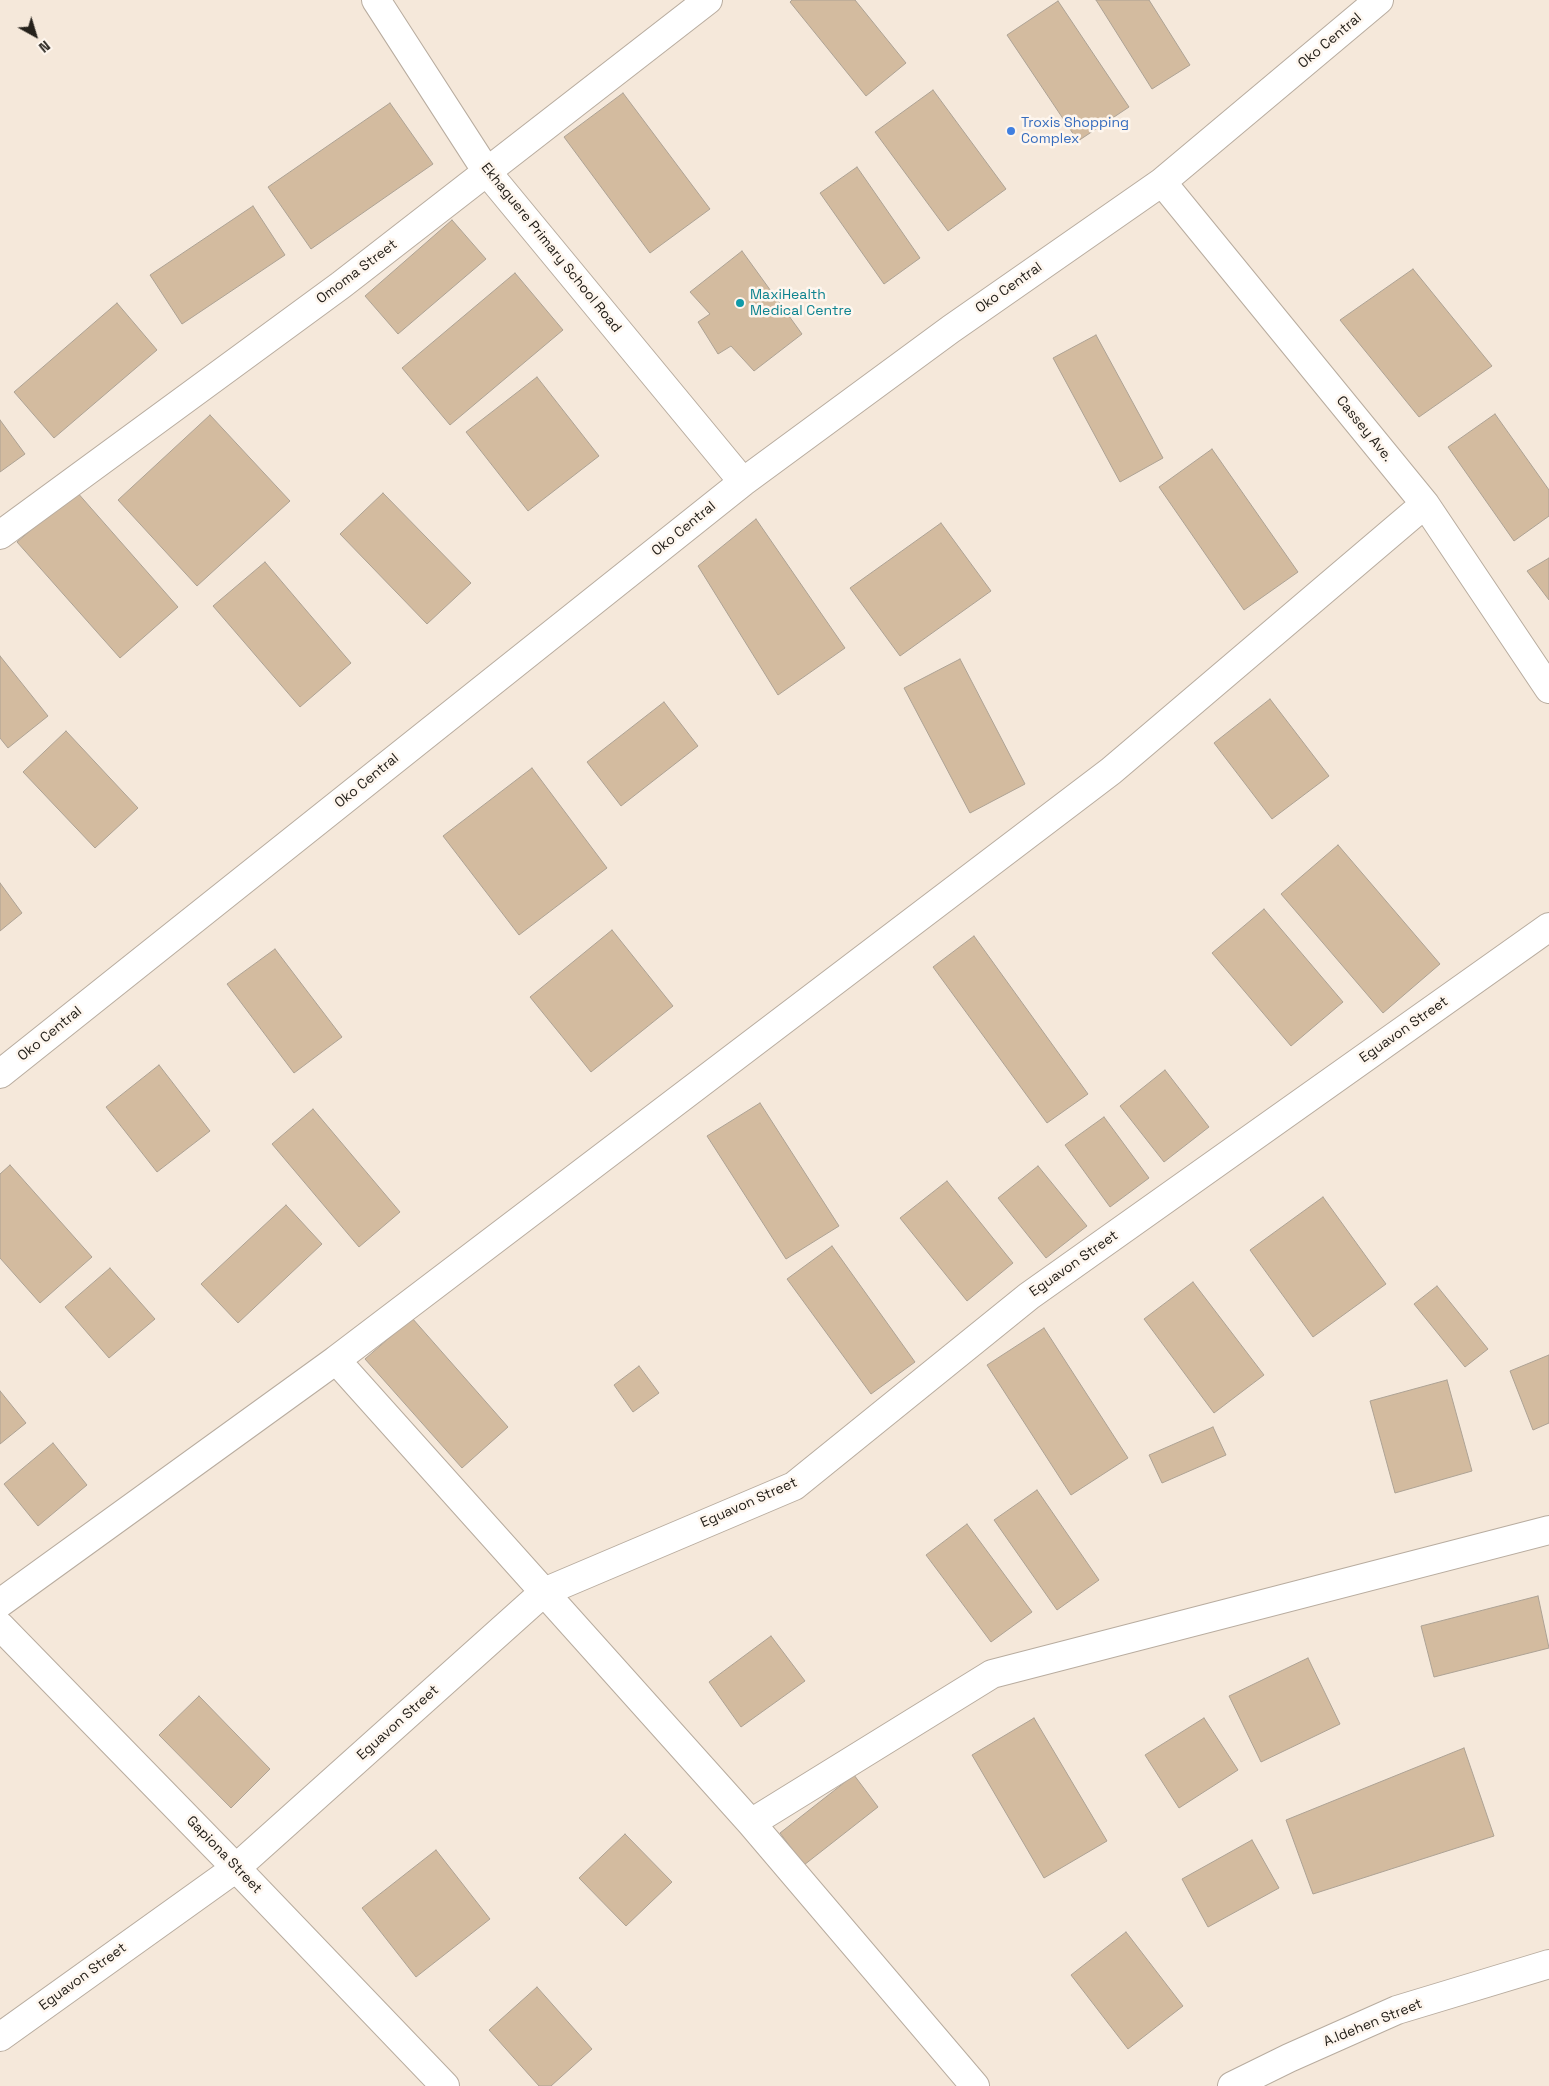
<!DOCTYPE html>
<style>
body{margin:0}
#map{position:relative;width:1549px;height:2086px;overflow:hidden;background:#f5e8da;font-family:"Space Grotesk",sans-serif}
canvas{display:block}
.north{position:absolute;left:10px;top:10px;width:50px;height:50px;-webkit-text-stroke:4px #fef6ee;paint-order:stroke;rotate:141deg;font-size:14px;font-weight:700;line-height:20px;text-align:center;color:#25211b}
.north::after{content:'';display:block;margin:auto;width:18px;height:22px;background:#25211b;clip-path:polygon(50% 0,100% 100%,50% 72%,0 100%)}
</style>
<div id="map">
<canvas width="1549" height="2086"></canvas>
<div class="north">N</div>
</div>
<script>
const c = document.querySelector('canvas').getContext('2d');
c.lineJoin = 'round';
function fill(path, color) { c.fillStyle = color; c.fill(path, 'evenodd'); }
const shape = rows => new Path2D(rows.map(r => 'M' + r).join(''));
function stroke(path, color, width, dash) { c.strokeStyle = color; c.lineWidth = width; c.lineCap = dash ? 'butt' : 'round'; c.setLineDash(dash || []); c.stroke(path); }
function write(font, color, halo, rows, align = 'center') {
  c.font = font + ' "Space Grotesk",sans-serif'; c.lineWidth = 5; c.setLineDash([]); c.textBaseline = 'middle'; c.strokeStyle = halo; c.fillStyle = color; for (const [text, x, y, turn = 0] of rows) {
    c.save(); c.translate(x, y); c.rotate((+turn || 0) * Math.PI / 180); c.textAlign = isNaN(turn) ? turn : align; if (halo) c.strokeText(text, 0, 0); c.fillText(text, 0, 0); c.restore();
  }
}
const building = shape([
 [792,0,855,0,906,63,866,96,790,2,792,0],
 [1096,0,1149,0,1190,65,1152,89,1096,0],
 [1058,1,1129,107,1078,141,1007,35,1058,1],
 [933,90,1006,189,948,231,875,132,933,90],
 [623,93,710,209,650,253,564,137,623,93],
 [390,103,433,164,311,249,268,187,390,103],
 [857,167,920,258,884,284,820,193,857,167],
 [253,206,285,255,182,324,150,275,253,206],
 [452,220,486,259,398,334,365,296,452,220],
 [742,251,802,334,754,371,731,346,718,354,698,322,710,314,690,292,742,251],
 [1413,269,1492,366,1419,417,1340,320,1413,269],
 [515,273,563,330,450,425,402,368,515,273],
 [117,303,157,350,54,438,14,392,117,303],
 [1096,335,1163,458,1120,482,1053,358,1096,335],
 [537,377,599,456,528,511,466,432,537,377],
 [1495,414,1549,490,1549,516,1514,541,1448,447,1495,414],
 [210,415,290,501,197,586,118,500,210,415],
 [0,420,25,454,0,472,0,420],
 [1212,449,1298,572,1244,610,1159,487,1212,449],
 [76,491,178,607,120,658,17,542,76,491],
 [383,493,471,583,427,624,340,534,383,493],
 [756,519,845,648,778,695,698,566,756,519],
 [941,523,991,591,900,656,850,588,941,523],
 [1549,558,1549,600,1527,571,1549,558],
 [265,562,351,663,300,707,213,606,265,562],
 [0,656,48,716,8,748,0,738,0,656],
 [960,659,1025,784,970,813,904,688,960,659],
 [1270,699,1329,776,1272,819,1214,743,1270,699],
 [664,702,698,746,621,806,587,762,664,702],
 [66,731,138,808,95,848,23,772,66,731],
 [532,768,607,868,519,935,443,836,532,768],
 [1338,845,1440,964,1383,1013,1281,894,1338,845],
 [0,883,22,913,0,931,0,883],
 [1264,909,1343,1002,1291,1046,1212,953,1264,909],
 [612,930,673,1006,591,1072,530,997,612,930],
 [974,936,1088,1094,1047,1123,933,967,974,936],
 [275,949,342,1037,294,1073,227,984,275,949],
 [159,1065,210,1131,157,1172,106,1107,159,1065],
 [1165,1070,1209,1127,1164,1162,1120,1106,1165,1070],
 [760,1103,839,1226,786,1259,707,1136,760,1103],
 [313,1109,400,1212,359,1247,272,1144,313,1109],
 [1104,1117,1149,1178,1110,1207,1065,1145,1104,1117],
 [10,1165,92,1257,40,1303,0,1258,0,1174,10,1165],
 [1038,1166,1087,1226,1046,1258,998,1198,1038,1166],
 [947,1181,1013,1263,967,1301,900,1218,947,1181],
 [1323,1197,1386,1284,1313,1337,1250,1250,1323,1197],
 [286,1205,322,1244,238,1323,201,1284,286,1205],
 [832,1246,915,1362,871,1394,787,1279,832,1246],
 [110,1268,155,1319,109,1358,65,1307,110,1268],
 [1193,1282,1264,1375,1214,1413,1144,1319,1193,1282],
 [1437,1286,1488,1349,1465,1367,1414,1304,1437,1286],
 [412,1318,508,1427,462,1468,365,1359,412,1318],
 [1044,1328,1128,1458,1071,1495,987,1365,1044,1328],
 [1549,1355,1549,1423,1533,1430,1510,1371,1549,1355],
 [639,1366,659,1393,633,1412,614,1385,639,1366],
 [1447,1380,1472,1471,1395,1493,1370,1401,1447,1380],
 [0,1391,26,1423,0,1444,0,1391],
 [1213,1427,1226,1455,1162,1483,1149,1455,1213,1427],
 [53,1443,87,1485,38,1526,4,1484,53,1443],
 [1037,1490,1099,1580,1057,1610,994,1520,1037,1490],
 [967,1524,1032,1612,991,1642,926,1555,967,1524],
 [1538,1596,1549,1648,1434,1677,1421,1626,1538,1596],
 [771,1636,805,1681,741,1727,709,1682,771,1636],
 [1308,1658,1340,1724,1261,1762,1229,1696,1308,1658],
 [199,1696,270,1769,231,1808,159,1735,199,1696],
 [1034,1718,1107,1841,1044,1878,972,1755,1034,1718],
 [1204,1718,1238,1770,1179,1808,1145,1755,1204,1718],
 [1464,1748,1494,1836,1313,1894,1286,1820,1464,1748],
 [854,1775,878,1807,804,1865,780,1833,854,1775],
 [625,1834,672,1882,626,1926,579,1878,625,1834],
 [1252,1840,1279,1888,1208,1927,1182,1879,1252,1840],
 [436,1850,490,1919,416,1977,362,1908,436,1850],
 [1126,1932,1183,2006,1128,2049,1071,1975,1126,1932],
 [537,1987,592,2049,551,2086,539,2086,489,2030,537,1987]
]);
fill(building, '#d3bb9f');
stroke(building, '#ada294', 1);
const minor = shape([
 [376,0,487,172,743,482],
 [1162,182,1425,504,1549,689],
 [0,535,341,285,708,0],
 [0,1074,743,482,951,329,1162,182,1379,0],
 [336,1360,751,1823,975,2086],
 [0,1603,336,1360,1111,771,1425,504],
 [0,1626,236,1868,445,2086],
 [751,1823,992,1674,1549,1530],
 [0,2037,236,1868,544,1592,794,1486,1029,1296,1549,927],
 [1232,2086,1289,2058,1397,2010,1549,1964]
]);
stroke(minor, '#b8ac9f', 30);
stroke(minor, '#fff', 28);
for (const [x, y, r, color] of [
 [1011,131,5,"#3f7fe0"],
 [740,303,5,"#0f9aa8"]
]) { const dot = new Path2D(); dot.arc(x, y, r, 0, 2 * Math.PI); c.fillStyle = color; c.fill(dot); stroke(dot, '#fef6ee', 2); }
write('14px', '#25211b', '#fef6ee', [
 ["Oko Central",1330,41,-40],
 ["Ekhaguere Primary School Road",551,248,51],
 ["Omoma Street",357,272,-37],
 ["Oko Central",1009,288,-35],
 ["Cassey Ave.",1364,429,51],
 ["Oko Central",684,529,-39],
 ["Oko Central",367,781,-39],
 ["Eguavon Street",1404,1030,-35],
 ["Oko Central",50,1034,-39],
 ["Eguavon Street",1074,1264,-35],
 ["Eguavon Street",749,1503,-24],
 ["Eguavon Street",398,1723,-42],
 ["Gapiona Street",224,1855,46],
 ["Eguavon Street",83,1977,-36],
 ["A.Idehen Street",1373,2023,-22]
]);
write('14px', '#366cbe', '#fef6ee', [
 ["Troxis Shopping",1021,123],
 ["Complex",1021,139]
], 'left');
write('14px', '#0d838f', '#fef6ee', [
 ["MaxiHealth",750,295],
 ["Medical Centre",750,311]
], 'left');
</script>
